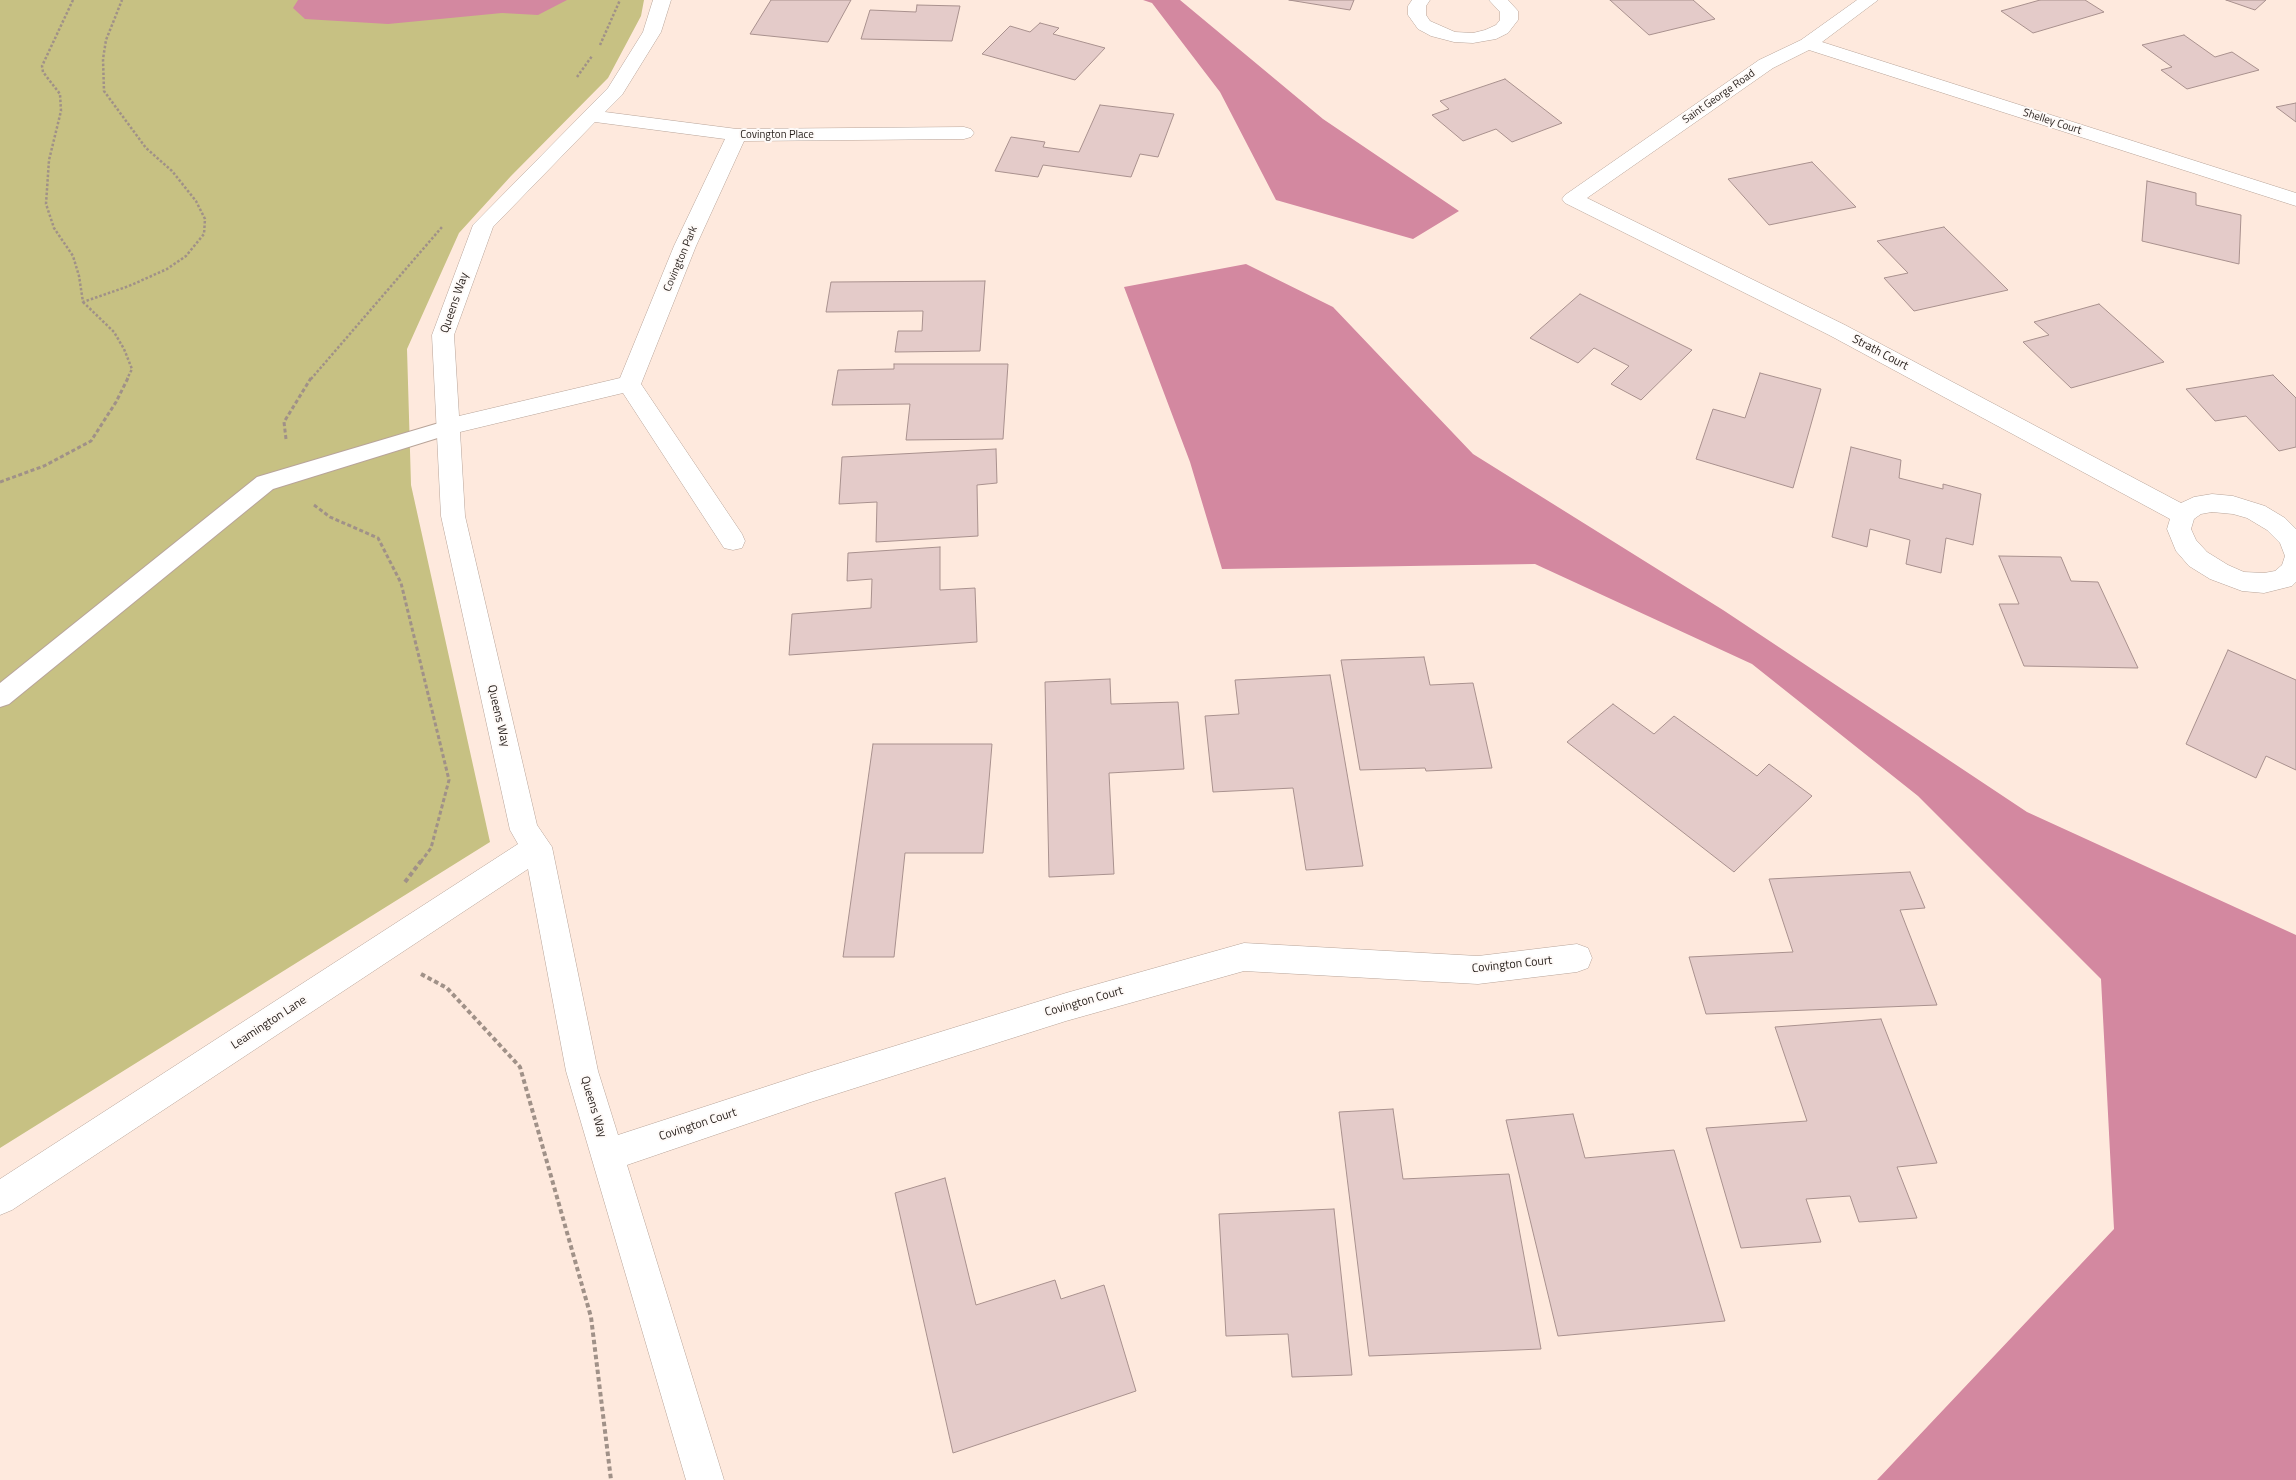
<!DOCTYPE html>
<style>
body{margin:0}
canvas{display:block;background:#fee9dd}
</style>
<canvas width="2296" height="1480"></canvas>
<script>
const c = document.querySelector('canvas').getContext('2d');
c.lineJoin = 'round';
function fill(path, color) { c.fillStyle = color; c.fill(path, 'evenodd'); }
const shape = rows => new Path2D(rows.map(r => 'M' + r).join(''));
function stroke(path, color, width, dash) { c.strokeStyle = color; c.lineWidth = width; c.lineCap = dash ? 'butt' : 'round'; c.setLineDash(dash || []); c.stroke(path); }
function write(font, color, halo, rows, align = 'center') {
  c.font = font + ' "Titillium Web",sans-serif'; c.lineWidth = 4; c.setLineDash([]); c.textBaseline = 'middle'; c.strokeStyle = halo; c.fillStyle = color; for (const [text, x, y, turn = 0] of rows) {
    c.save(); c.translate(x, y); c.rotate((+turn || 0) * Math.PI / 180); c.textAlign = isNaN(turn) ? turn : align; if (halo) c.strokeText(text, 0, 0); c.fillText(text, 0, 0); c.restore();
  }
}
fill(shape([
 [0,0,644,0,641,16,608,78,511,176,459,233,407,349,411,485,490,842,0,1148]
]), '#c7c183');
fill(shape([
 [298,0,567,0,538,15,502,13,388,24,305,19,293,8],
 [1143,0,1180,0,1323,119,1459,211,1413,239,1276,200,1220,92,1152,3],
 [1246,264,1333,307,1473,454,1723,610,2027,812,2296,935,2296,1480,1877,1480,2114,1229,2101,979,1918,796,1752,664,1535,564,1222,569,1190,462,1124,287]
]), '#d388a0');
const building = shape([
 [771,0,851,0,828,42,750,34,771,0],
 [1289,0,1354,0,1350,10,1289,0],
 [1610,0,1693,0,1715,19,1649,35,1610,0],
 [2040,0,2085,0,2104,12,2033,33,2001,11,2040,0],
 [2226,0,2266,0,2255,10,2226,0],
 [917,5,960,6,952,41,861,39,870,10,916,12,917,5],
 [1040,23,1059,28,1053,34,1105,48,1075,80,982,54,1010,26,1030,32,1040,23],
 [2184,35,2215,57,2232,52,2259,70,2187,89,2161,70,2172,67,2142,45,2184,35],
 [1505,79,1562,123,1512,142,1496,129,1463,141,1432,115,1449,109,1440,101,1505,79],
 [2296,103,2296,122,2276,107,2296,103],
 [1100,105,1174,114,1158,157,1140,154,1131,177,1043,165,1038,177,995,171,1011,137,1045,142,1043,147,1079,152,1100,105],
 [1812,162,1856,207,1769,225,1728,179,1812,162],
 [2147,181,2196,193,2196,205,2241,215,2239,264,2142,241,2147,181],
 [1944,227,2008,290,1914,311,1884,278,1908,273,1877,241,1944,227],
 [985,281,980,351,895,352,898,331,922,331,923,311,826,312,831,282,985,281],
 [1580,294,1692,350,1641,400,1611,384,1629,366,1594,348,1578,363,1530,338,1580,294],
 [2099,304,2164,362,2071,388,2023,342,2049,335,2034,322,2099,304],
 [894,364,1008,364,1003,439,906,440,910,404,832,405,838,370,894,369,894,364],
 [1760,373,1821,389,1793,488,1696,459,1713,409,1745,418,1760,373],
 [2273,375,2296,398,2296,447,2279,451,2246,416,2215,421,2186,389,2273,375],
 [1851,447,1901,460,1899,478,1943,489,1943,484,1981,494,1973,545,1946,538,1941,573,1906,564,1910,540,1870,529,1867,547,1832,537,1851,447],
 [996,449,997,483,977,485,978,536,876,542,877,502,839,504,842,457,996,449],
 [940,547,940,590,975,588,977,642,789,655,792,614,871,608,872,579,847,581,848,553,940,547],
 [1999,556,2061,557,2071,581,2098,582,2138,668,2024,666,1999,604,2019,604,1999,556],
 [2228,650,2296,680,2296,770,2266,756,2256,778,2186,744,2228,650],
 [1424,657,1430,685,1473,683,1492,768,1426,771,1425,768,1360,770,1341,660,1424,657],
 [1330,675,1363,866,1306,870,1293,788,1213,792,1205,716,1239,714,1235,680,1330,675],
 [1110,679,1111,704,1178,702,1184,769,1109,773,1114,874,1049,877,1045,682,1110,679],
 [1613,704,1654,734,1674,716,1757,776,1769,764,1812,796,1734,872,1567,742,1613,704],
 [873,744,992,744,983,853,905,853,894,957,843,957,873,744],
 [1910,872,1925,908,1900,910,1937,1005,1706,1014,1689,957,1793,952,1769,879,1910,872],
 [1881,1019,1937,1163,1897,1167,1917,1218,1859,1222,1850,1196,1806,1199,1821,1242,1741,1248,1706,1128,1807,1121,1775,1027,1881,1019],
 [1393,1109,1403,1179,1509,1174,1541,1349,1369,1356,1339,1112,1393,1109],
 [1573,1114,1585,1158,1674,1150,1725,1321,1558,1336,1506,1120,1573,1114],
 [945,1178,976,1305,1055,1280,1061,1299,1104,1285,1136,1391,953,1453,895,1193,945,1178],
 [1334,1209,1352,1375,1292,1377,1288,1334,1226,1336,1219,1214,1334,1209]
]);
fill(building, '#e4cbc9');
stroke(building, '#a9918e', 1);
const service = shape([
 [449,420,457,422,460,427,457,432,273,489,9,704,0,707,0,683,257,477,449,420]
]);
const minor = shape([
 [653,0,671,0,661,32,622,95,605,112,737,129,964,127,971,129,974,133,971,137,964,139,744,141,696,246,641,384,742,534,745,541,742,548,733,550,724,548,623,393,460,432,465,516,537,825,552,847,598,1071,618,1135,811,1072,1066,993,1244,943,1478,956,1577,944,1588,948,1592,958,1588,968,1577,972,1478,984,1244,971,1066,1021,811,1102,627,1165,724,1480,686,1480,566,1071,528,869,12,1210,0,1215,0,1179,518,844,510,830,441,516,432,335,473,225,608,88,643,32,653,0],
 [595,122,725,139,674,246,620,378,459,416,454,335,493,227,595,122],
 [1412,0,1430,0,1426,6,1426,15,1430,21,1455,32,1473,33,1485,30,1496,25,1500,20,1500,12,1489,0,1508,0,1518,11,1518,20,1508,33,1496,39,1473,43,1454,42,1431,36,1418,29,1408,15,1408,6,1412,0],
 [1857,0,1878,0,1822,42,2296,193,2296,206,1809,50,1773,68,1587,198,1845,325,2181,503,2194,497,2212,494,2233,496,2265,506,2285,518,2296,529,2296,582,2292,586,2264,593,2242,591,2210,579,2189,566,2176,551,2167,529,2170,519,1829,335,1565,203,1562,199,1565,195,1759,60,1801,40,1857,0],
 [2212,512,2233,514,2247,518,2267,530,2280,543,2285,556,2282,565,2275,571,2264,573,2244,572,2228,565,2207,552,2196,540,2191,529,2194,519,2201,514,2212,512]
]);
stroke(service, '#b8a499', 2);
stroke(minor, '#b8a499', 1);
stroke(shape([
 [73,0,42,66,43,72,60,94,61,111,49,160,46,204,54,228,73,256,79,276,83,302,129,286,167,269,186,256,204,234,205,219,196,201,172,171,146,148,104,91,103,59,106,40,122,0],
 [600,45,620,0],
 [577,77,592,56],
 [83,302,114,332,124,349,132,369,127,379],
 [311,379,442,227]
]), '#a09188', 2.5, [2.5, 2]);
stroke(shape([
 [286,439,284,422,311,378],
 [0,482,44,466,91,441,116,402,128,378],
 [314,505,330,517,378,538,401,583,449,780,431,848,420,863]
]), '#a09188', 3, [4, 2.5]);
stroke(shape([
 [405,882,421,861],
 [421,974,447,988,520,1067,591,1317,611,1480]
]), '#a09188', 4, [4.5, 3]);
fill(service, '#fff');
fill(minor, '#fff');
write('11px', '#261e1a', '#fefaf8', [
 ["Saint George Road",1719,97,-35],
 ["Shelley Court",2052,122,18],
 ["Covington Place",777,135],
 ["Covington Park",681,259,-67]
]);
write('12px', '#261e1a', '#fefaf8', [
 ["Queens Way",455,303,-71],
 ["Strath Court",1880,353,28],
 ["Queens Way",498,716,77],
 ["Covington Court",1512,965,-6],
 ["Covington Court",1084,1002,-16],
 ["Leamington Lane",269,1023,-33],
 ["Queens Way",593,1107,73],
 ["Covington Court",698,1125,-18]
]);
</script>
